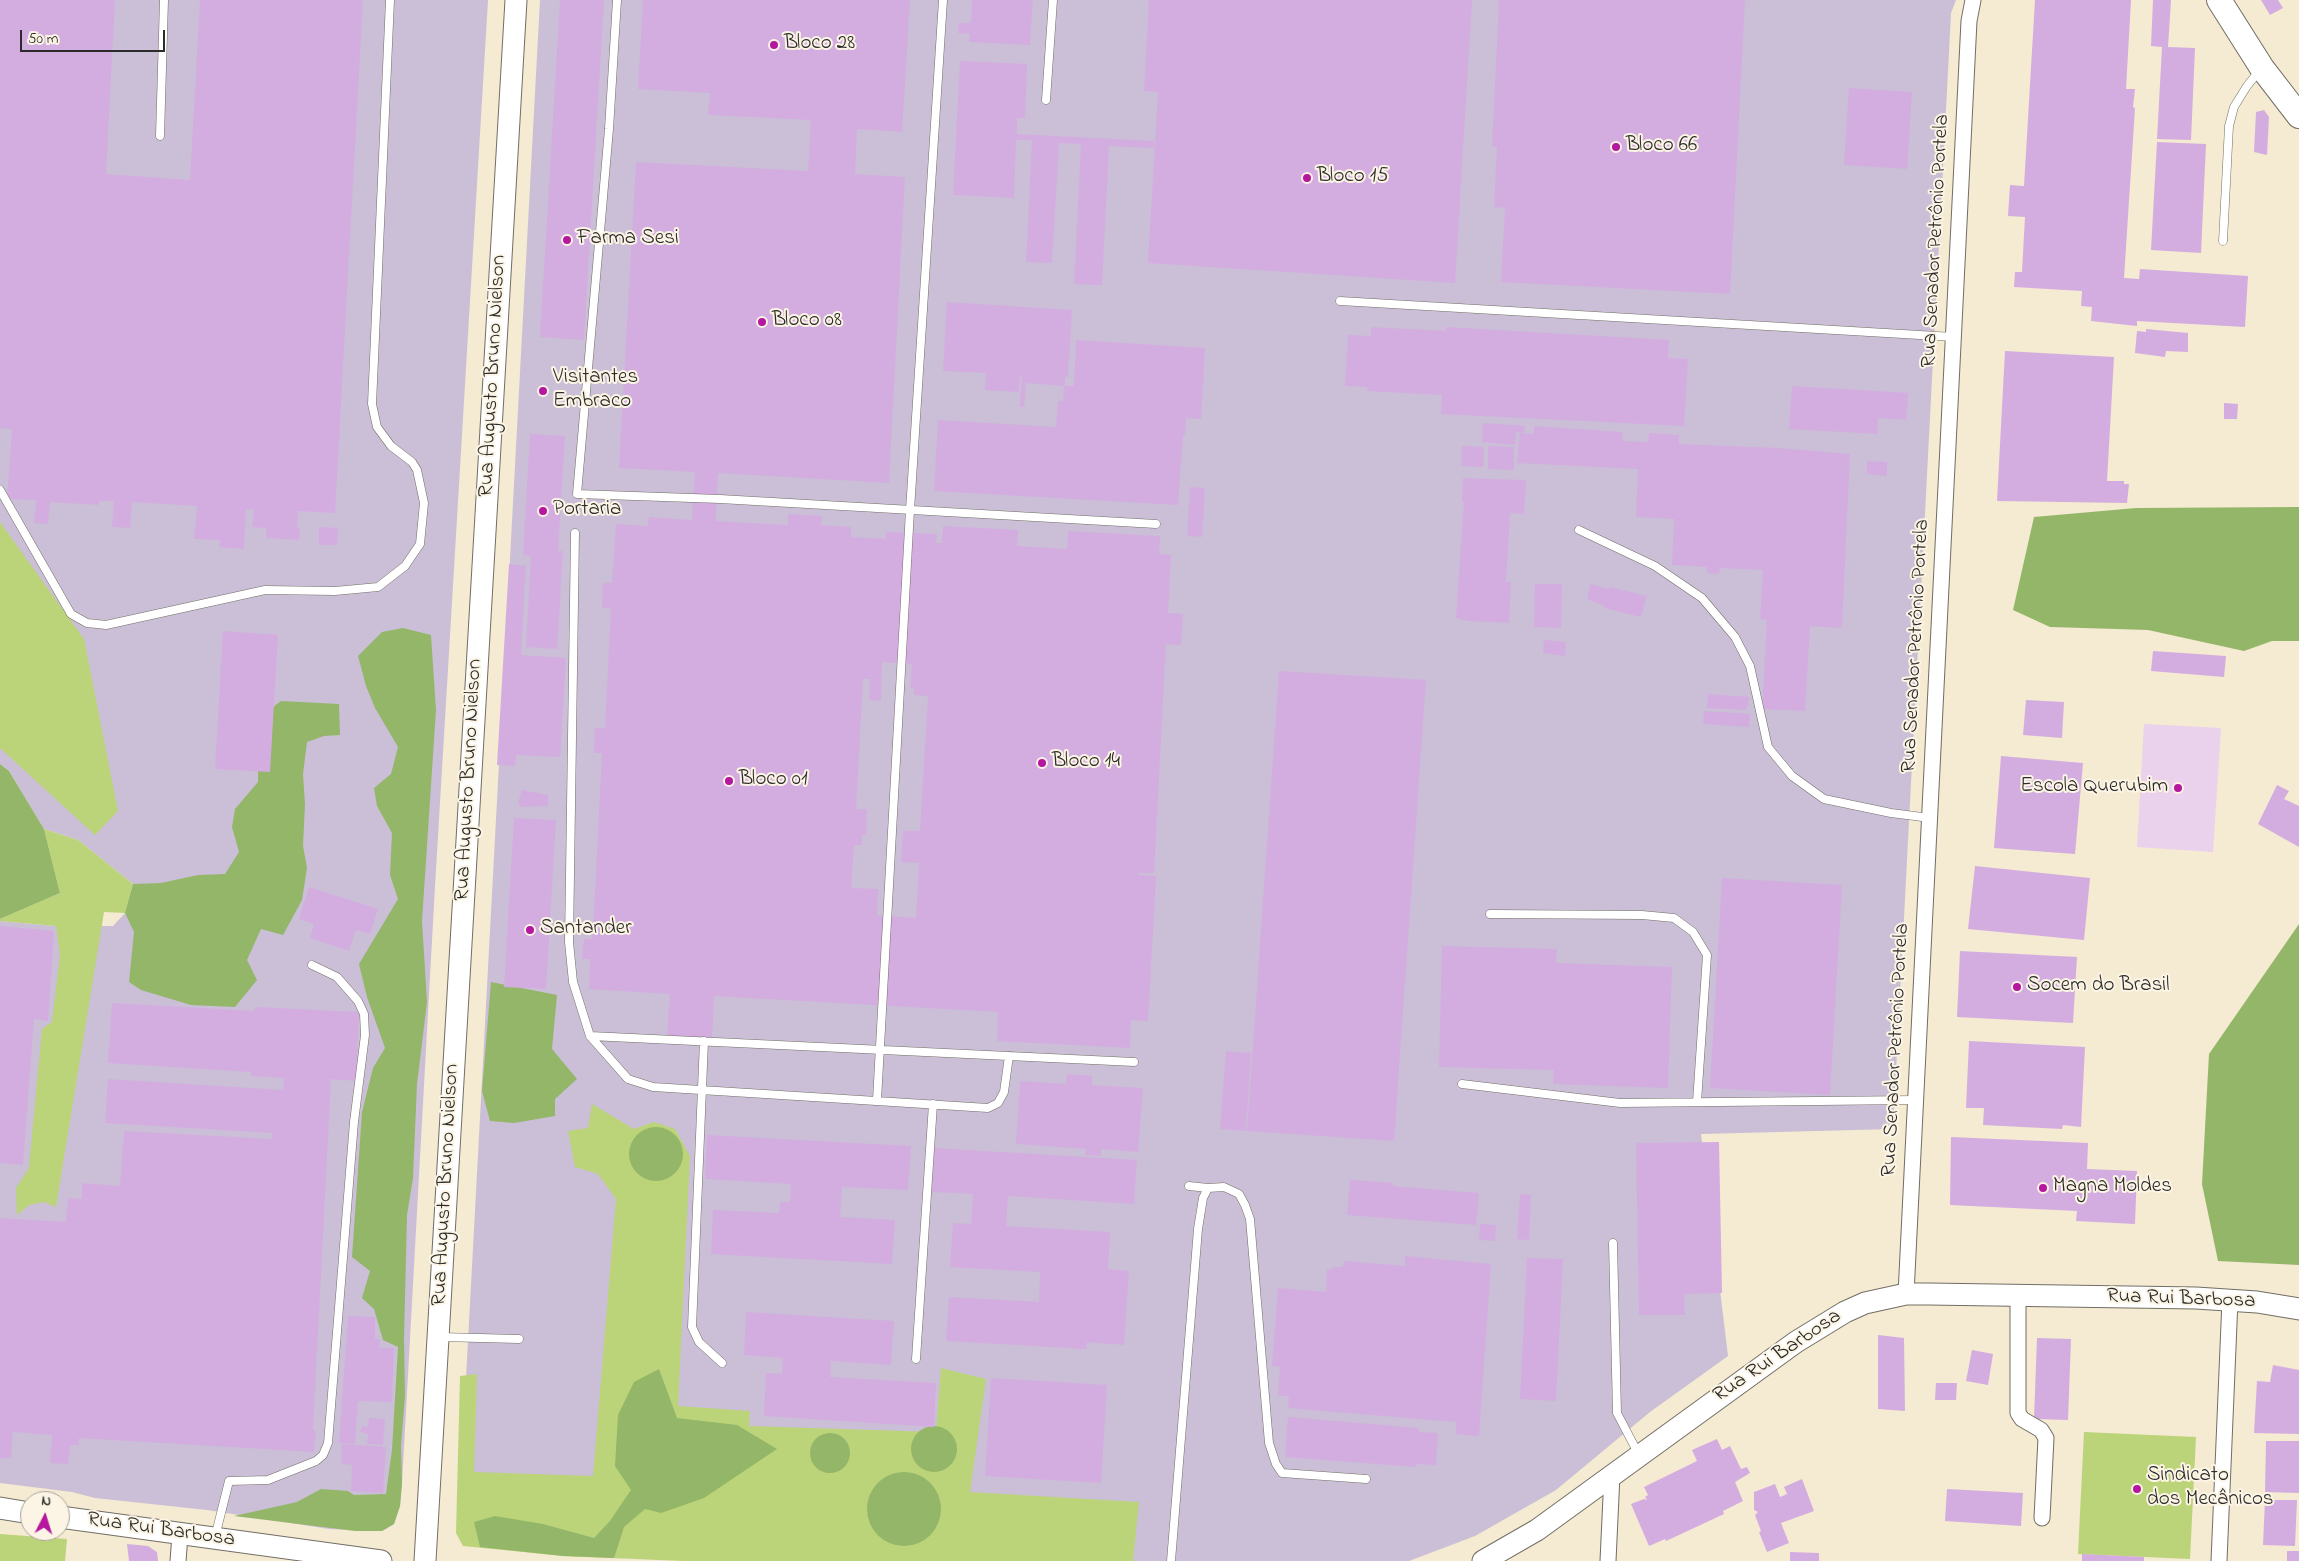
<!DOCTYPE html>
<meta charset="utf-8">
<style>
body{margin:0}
#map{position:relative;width:2299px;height:1561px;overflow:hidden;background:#f5ead2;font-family:"Indie Flower",sans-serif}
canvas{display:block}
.north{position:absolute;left:20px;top:1491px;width:50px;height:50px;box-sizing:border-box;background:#fcf5e5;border:1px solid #a8a49b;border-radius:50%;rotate:5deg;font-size:14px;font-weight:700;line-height:20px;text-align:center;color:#2b2b2b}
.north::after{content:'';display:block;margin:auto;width:18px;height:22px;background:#b5179e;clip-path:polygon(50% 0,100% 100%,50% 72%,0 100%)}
.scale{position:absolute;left:20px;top:30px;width:145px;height:22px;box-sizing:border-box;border:2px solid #2b2b2b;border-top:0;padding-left:6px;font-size:15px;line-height:18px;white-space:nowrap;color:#2b2b2b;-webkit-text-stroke:4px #fcf5e5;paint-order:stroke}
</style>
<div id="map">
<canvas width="2299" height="1561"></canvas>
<div class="north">N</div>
<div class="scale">50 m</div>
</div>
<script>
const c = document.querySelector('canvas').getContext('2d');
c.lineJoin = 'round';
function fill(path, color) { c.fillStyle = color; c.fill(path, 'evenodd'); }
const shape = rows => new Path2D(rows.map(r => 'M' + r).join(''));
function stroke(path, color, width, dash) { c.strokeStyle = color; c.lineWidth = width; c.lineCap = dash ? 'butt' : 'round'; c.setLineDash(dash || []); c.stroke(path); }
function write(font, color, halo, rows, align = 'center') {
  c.font = font + ' "Indie Flower",sans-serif'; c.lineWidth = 4; c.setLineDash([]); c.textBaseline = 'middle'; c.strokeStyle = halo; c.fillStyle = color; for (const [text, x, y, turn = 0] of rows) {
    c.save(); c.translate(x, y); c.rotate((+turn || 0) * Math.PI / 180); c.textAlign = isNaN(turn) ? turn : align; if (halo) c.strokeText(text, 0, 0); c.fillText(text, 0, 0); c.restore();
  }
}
fill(shape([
 [2144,724,2221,728,2213,852,2137,847]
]), '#ead1ec');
fill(shape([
 [0,0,488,0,435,886,402,1483,400,1506,394,1524,382,1531,329,1529,207,1510,95,1498,72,1492,0,1483,0,921,56,926,113,926,125,913,133,884,78,840,44,829,9,771,0,764],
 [540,0,1956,0,1951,13,1893,1129,1701,1134,1728,1356,1650,1412,1556,1490,1475,1536,1409,1561,748,1561,458,1527]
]), '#cabfd6');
fill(shape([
 [0,522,84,639,118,811,95,835,0,748],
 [44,829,78,840,133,884,125,913,104,912,56,1207,44,1202,29,1205,17,1215,16,1188,29,1168,42,1029,52,1022,60,955,56,926,0,921,0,919,60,893],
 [592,1104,634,1129,654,1122,675,1129,690,1156,678,1406,750,1411,749,1426,936,1432,941,1368,986,1379,970,1492,1139,1502,1133,1561,683,1561,563,1556,463,1546,456,1533,460,1376,477,1374,474,1472,593,1476,616,1199,598,1174,575,1167,568,1131,588,1128],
 [2084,1432,2196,1437,2190,1559,2078,1554],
 [0,1534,67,1539,65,1561,0,1561]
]), '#bbd479');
fill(shape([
 [2299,507,2299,641,2272,641,2244,651,2148,630,2050,627,2013,610,2034,517,2136,508],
 [403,628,431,635,436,710,422,921,427,1002,417,1084,413,1178,407,1215,404,1339,405,1395,401,1446,402,1483,400,1506,394,1524,382,1531,355,1531,234,1516,297,1502,321,1489,348,1491,354,1495,386,1494,392,1450,398,1347,383,1340,374,1309,362,1298,370,1271,352,1257,362,1112,373,1068,385,1048,367,997,359,964,398,899,390,875,392,833,377,806,374,788,391,774,398,747,375,708,366,686,358,656,382,632],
 [281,701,339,704,340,735,324,736,307,742,303,774,305,804,303,846,307,868,302,900,283,935,261,929,247,960,257,980,235,1007,191,1005,141,990,129,982,134,932,125,913,133,884,161,883,198,875,225,874,239,852,232,827,235,809,258,782,259,718],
 [0,764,9,771,44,829,60,893,0,919],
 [2299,924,2299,1265,2218,1261,2202,1184,2209,1054],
 [491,982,557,995,552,1049,577,1079,555,1099,555,1116,514,1123,490,1121,482,1091],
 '629 1154a27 27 0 1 1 54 0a27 27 0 1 1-54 0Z',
 [659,1369,677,1418,737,1425,777,1449,704,1498,661,1513,645,1509,624,1527,614,1558,563,1556,480,1547,474,1522,495,1516,543,1524,594,1538,610,1521,631,1490,615,1466,618,1415,634,1382],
 '911 1449a23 23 0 1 1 46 0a23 23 0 1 1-46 0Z',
 '810 1453a20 20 0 1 1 40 0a20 20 0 1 1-40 0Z',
 '867 1509a37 37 0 1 1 74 0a37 37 0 1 1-74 0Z'
]), '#94b669');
fill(shape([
 [0,0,115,0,106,174,190,180,200,0,363,0,335,513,298,511,297,528,300,528,299,540,266,538,266,528,252,527,254,510,246,509,244,549,219,547,220,540,194,539,197,506,132,502,130,528,112,527,114,501,99,501,99,505,50,502,48,524,34,523,36,500,7,499,12,429,0,428],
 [560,0,604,0,584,340,540,337],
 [643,0,910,0,902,132,857,129,855,174,905,177,889,483,718,473,716,521,788,525,788,514,822,516,821,525,851,527,851,537,886,539,886,532,937,534,936,543,942,543,943,526,1018,530,1017,546,1067,549,1068,531,1160,536,1159,554,1171,555,1168,613,1183,614,1181,645,1166,644,1154,873,1138,873,1138,875,1156,876,1148,1021,1131,1020,1130,1048,997,1041,998,1012,714,996,712,1040,667,1037,670,994,589,989,590,959,582,959,584,939,591,939,593,932,602,753,594,753,595,728,605,728,611,608,602,608,603,583,612,583,616,524,648,526,649,517,692,520,695,472,619,468,636,162,808,171,811,120,708,115,710,93,638,89],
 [882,662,912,664,910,688,914,688,914,695,928,696,920,831,903,831,901,862,919,863,916,918,877,915,878,889,851,888,854,845,862,845,862,835,866,835,867,809,856,809,863,679,870,679,869,700,881,701],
 [972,0,1033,0,1030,45,969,42,970,34,958,33,959,23,971,23],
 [1149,0,1472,0,1455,283,1148,263,1158,92,1144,91],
 [1499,0,1745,0,1730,294,1501,282,1505,208,1494,207,1497,147,1492,147],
 [2035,0,2131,0,2126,89,2135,89,2133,107,2135,108,2124,278,2139,279,2140,269,2248,276,2245,327,2137,321,2137,326,2091,321,2092,307,2081,306,2082,291,2014,287,2015,272,2022,272,2025,217,2008,216,2010,185,2024,186],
 [2153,0,2171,0,2168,47,2195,48,2191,140,2157,139,2162,47,2151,46],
 [2261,0,2278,0,2283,8,2270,15],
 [960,61,1027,64,1025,118,1017,118,1017,134,1154,141,1154,148,1109,146,1102,285,1074,284,1081,144,1059,143,1052,263,1026,262,1032,140,1016,140,1014,198,953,195],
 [1849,88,1912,92,1907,169,1844,165],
 [2264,110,2269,117,2267,155,2254,152,2256,112],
 [2157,142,2206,144,2201,253,2151,250],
 [947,302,1072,310,1068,377,1065,377,1065,386,1026,383,1024,407,1020,407,1022,375,1020,375,1019,392,985,390,986,373,943,371],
 [1371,327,1446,331,1446,327,1669,340,1668,358,1688,359,1684,426,1441,414,1442,395,1367,391,1368,387,1345,386,1348,335,1371,336],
 [2146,329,2188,333,2188,352,2166,351,2165,357,2135,353,2137,331,2146,332],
 [1076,340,1205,348,1201,419,1186,418,1185,435,1183,435,1178,505,934,491,938,420,1056,427,1058,401,1063,401,1064,386,1074,386],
 [2005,351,2114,357,2107,481,2124,481,2124,484,2129,484,2127,503,1997,501],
 [1792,386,1908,393,1906,420,1878,418,1877,434,1789,429],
 [2224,403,2238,404,2237,419,2224,419],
 [1483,423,1525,426,1525,433,1516,432,1515,445,1482,442],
 [1534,426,1623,432,1622,441,1648,442,1649,433,1679,435,1679,444,1779,448,1850,454,1842,626,1840,628,1810,626,1805,711,1762,709,1767,620,1760,619,1763,570,1720,568,1719,574,1707,573,1707,567,1672,565,1674,519,1636,517,1638,469,1517,463,1520,433,1534,434],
 [530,434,565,436,558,551,563,551,557,649,526,647,531,556,523,555],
 [1462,446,1484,447,1483,467,1461,466],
 [1488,446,1514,447,1514,470,1488,469],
 [1867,461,1887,462,1887,476,1867,474],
 [1463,478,1526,480,1524,514,1510,513,1506,582,1511,582,1509,623,1468,621,1456,618,1464,502,1462,502],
 [1190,487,1205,488,1202,537,1187,536],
 [319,527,338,528,337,545,319,545],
 [509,564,526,566,521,655,566,658,560,757,516,755,515,766,497,765],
 [1535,584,1562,584,1561,628,1534,627],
 [1590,584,1609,589,1610,587,1647,596,1641,617,1604,608,1605,606,1587,599],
 [223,631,278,635,270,772,215,769],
 [1544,640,1566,642,1565,656,1543,653],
 [2153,651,2226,656,2224,677,2151,671],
 [1279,671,1426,680,1394,1141,1247,1131],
 [1708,694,1749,697,1748,704,1746,710,1707,708],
 [2026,700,2064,702,2062,738,2023,735],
 [1704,711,1750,714,1749,727,1703,724],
 [2001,756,2083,763,2075,854,1994,848],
 [2277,785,2289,791,2284,799,2299,806,2299,847,2258,824],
 [522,790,548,795,548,806,521,807,518,803],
 [514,818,556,820,546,989,504,987],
 [1975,866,2090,878,2084,940,1968,929],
 [1722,878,1842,885,1830,1095,1710,1088],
 [309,887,378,909,370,934,356,930,349,951,310,938,314,924,299,919],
 [0,926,54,931,48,1021,34,1019,23,1165,0,1163],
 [1442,946,1557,949,1556,963,1672,967,1668,1088,1553,1084,1554,1070,1439,1067],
 [1960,951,2077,957,2073,1023,1957,1017],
 [112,1003,254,1011,255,1007,359,1012,356,1081,331,1079,313,1430,316,1431,314,1452,79,1438,79,1445,70,1445,68,1464,50,1463,52,1435,13,1432,11,1458,0,1458,0,1218,66,1222,68,1198,82,1199,82,1183,120,1186,124,1131,272,1139,272,1133,105,1123,108,1079,283,1090,284,1078,251,1076,251,1072,108,1063],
 [1969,1041,2085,1047,2081,1127,2063,1125,2062,1129,1983,1125,1984,1108,1966,1108],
 [1226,1051,1251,1053,1246,1131,1220,1129],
 [1067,1074,1092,1076,1092,1085,1143,1088,1138,1152,1101,1149,1101,1156,1085,1155,1086,1149,1016,1144,1020,1081,1066,1084],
 [707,1135,911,1146,908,1190,842,1187,840,1217,895,1220,892,1264,711,1254,713,1210,779,1213,780,1202,790,1202,791,1184,705,1179],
 [1951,1137,2088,1143,2087,1169,2137,1171,2135,1224,2076,1221,2077,1211,1950,1205],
 [1719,1142,1722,1293,1684,1294,1685,1315,1639,1315,1636,1143],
 [934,1148,1137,1160,1134,1204,1008,1196,1006,1226,1110,1232,1108,1269,1129,1271,1124,1345,1087,1342,1086,1349,946,1341,949,1297,1039,1302,1040,1272,950,1267,953,1223,971,1224,973,1194,932,1192],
 [1350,1180,1393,1183,1393,1186,1479,1193,1476,1225,1347,1215],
 [1520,1194,1531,1195,1529,1240,1517,1239],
 [1480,1224,1496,1225,1495,1241,1479,1240],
 [1405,1256,1491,1264,1479,1436,1456,1434,1456,1422,1288,1408,1289,1396,1278,1396,1280,1367,1272,1366,1278,1288,1326,1292,1327,1269,1332,1270,1333,1267,1343,1267,1344,1261,1405,1266],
 [1527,1258,1563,1259,1556,1401,1520,1399],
 [746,1312,894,1321,891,1365,831,1361,830,1377,936,1383,934,1427,764,1416,766,1373,782,1374,783,1358,744,1355],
 [348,1316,375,1317,375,1339,380,1339,379,1348,394,1348,392,1402,358,1401,355,1444,339,1443],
 [1878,1335,1904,1338,1905,1411,1878,1409],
 [2037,1338,2071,1339,2068,1420,2034,1419],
 [1972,1350,1993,1354,1988,1385,1966,1381],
 [2273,1365,2299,1370,2299,1434,2254,1433,2257,1381,2270,1382],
 [991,1378,1107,1385,1101,1483,985,1476],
 [1936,1383,1957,1383,1956,1400,1935,1400],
 [1288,1417,1419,1428,1419,1432,1438,1433,1436,1465,1416,1464,1416,1467,1285,1457],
 [369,1418,385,1419,383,1445,367,1444,368,1434,360,1432,362,1426,368,1427],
 [1717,1439,1722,1450,1730,1446,1741,1469,1747,1467,1750,1473,1735,1482,1743,1501,1723,1511,1724,1514,1666,1541,1665,1539,1649,1546,1631,1504,1644,1499,1647,1500,1645,1497,1648,1495,1644,1487,1697,1461,1692,1450],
 [2266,1441,2299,1441,2299,1493,2265,1492],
 [342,1444,386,1447,383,1493,351,1491,352,1465,341,1464],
 [1802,1479,1814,1511,1781,1523,1789,1543,1767,1552,1759,1532,1761,1531,1755,1515,1758,1512,1754,1510,1754,1492,1775,1484,1780,1497,1787,1494,1784,1487],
 [1947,1489,2023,1493,2021,1526,1945,1521],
 [2265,1500,2297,1500,2295,1546,2263,1545],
 [127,1544,148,1546,157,1552,158,1561,129,1561],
 [2287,1551,2299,1551,2299,1561,2287,1561],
 [1790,1552,1819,1553,1819,1561,1790,1561],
 [2082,1554,2144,1557,2144,1561,2082,1561]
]), '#d3ade0');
const lane = shape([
 [617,0,609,129,577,494,720,499,1156,524],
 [1046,100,1053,0],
 [160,136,164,0],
 [2223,241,2229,126,2234,107,2247,86,2260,70],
 [1340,301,1954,337],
 [0,490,71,614,87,623,106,625,265,590,335,591,378,587,405,566,420,544,424,503,417,470,412,462,391,446,377,427,372,404,390,0],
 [1579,530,1655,566,1702,598,1735,637,1750,666,1768,747,1792,776,1824,799,1891,813,1930,818],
 [575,533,569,942,573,982,590,1036,628,1079,653,1087,988,1108,998,1103,1004,1092,1009,1056],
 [1490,914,1642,915,1674,918,1693,932,1707,955,1697,1102],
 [590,1036,1134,1062],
 [704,1041,692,1327,699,1342,722,1363],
 [1462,1084,1620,1103,1916,1100],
 [877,1100,910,510,943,0],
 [1189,1186,1208,1188],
 [1613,1243,1617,1413,1639,1455],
 [440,1337,519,1339],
 [916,1359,933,1104],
 [215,1537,229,1481,268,1480,316,1461,323,1455,328,1443,354,1122,365,1035,364,1014,358,1001,337,977,312,965],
 [1171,1561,1198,1229,1203,1198,1208,1188,1224,1187,1239,1194,1245,1205,1250,1219,1269,1443,1276,1464,1282,1473,1366,1479]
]);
const street = shape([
 [1906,1294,1969,21,1973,0],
 [2018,1296,2018,1413,2022,1419,2041,1430,2046,1438,2042,1518],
 [178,1561,180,1535],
 [1608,1561,1612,1475],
 [2219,1561,2230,1300]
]);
const secondary = shape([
 [0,1508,30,1513],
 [60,1517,381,1561],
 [425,1561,516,0],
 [1483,1561,1537,1530,1796,1342,1845,1312,1865,1303,1906,1294,1928,1294,2196,1298,2257,1302,2299,1309]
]);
const primary = shape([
 [2219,0,2262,68,2299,116]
]);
stroke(lane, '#726e65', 9);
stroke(street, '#726e65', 17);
stroke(secondary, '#726e65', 23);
stroke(primary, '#726e65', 26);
stroke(lane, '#fff', 8);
stroke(street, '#fff', 15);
stroke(secondary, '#fff', 21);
stroke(primary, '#fff', 24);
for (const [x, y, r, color] of [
 [774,45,5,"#b5179e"],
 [1616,147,5,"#b5179e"],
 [1307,178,5,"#b5179e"],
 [567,240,5,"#b5179e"],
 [762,322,5,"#b5179e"],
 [543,391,5,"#b5179e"],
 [543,511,5,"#b5179e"],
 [1042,763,5,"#b5179e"],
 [729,781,5,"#b5179e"],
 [2178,788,5,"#b5179e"],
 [530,930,5,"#b5179e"],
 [2017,987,5,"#b5179e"],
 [2043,1188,5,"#b5179e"],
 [2137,1489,5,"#b5179e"]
]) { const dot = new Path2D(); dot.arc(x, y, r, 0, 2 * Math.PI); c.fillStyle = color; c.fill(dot); stroke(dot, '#fcf5e5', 2); }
write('21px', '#2b2b2b', '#fcf5e5', [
 ["Bloco 28",784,45],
 ["Bloco 66",1626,147],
 ["Bloco 15",1317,178],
 ["Farma Sesi",577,240],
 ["Bloco 08",772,322],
 ["Visitantes",553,379],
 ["Embraco",553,403],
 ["Portaria",553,511],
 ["Bloco 14",1052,763],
 ["Bloco 01",739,781],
 ["Escola Querubim",2168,788,"right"],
 ["Santander",540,930],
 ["Socem do Brasil",2027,987],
 ["Magna Moldes",2053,1188],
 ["Sindicato",2147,1477],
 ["dos Mecânicos",2147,1501]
], 'left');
write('21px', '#2b2b2b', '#fcf5e5', [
 ["Rua Senador Petrônio Portela",1937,241,-87],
 ["Rua Augusto Bruno Nielson",494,376,-87],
 ["Rua Senador Petrônio Portela",1917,646,-87],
 ["Rua Augusto Bruno Nielson",470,780,-87],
 ["Rua Senador Petrônio Portela",1897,1050,-87],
 ["Rua Augusto Bruno Nielson",447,1185,-87],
 ["Rua Rui Barbosa",2181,1300,2],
 ["Rua Rui Barbosa",1778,1357,-34],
 ["Rua Rui Barbosa",161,1531,8]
]);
</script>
